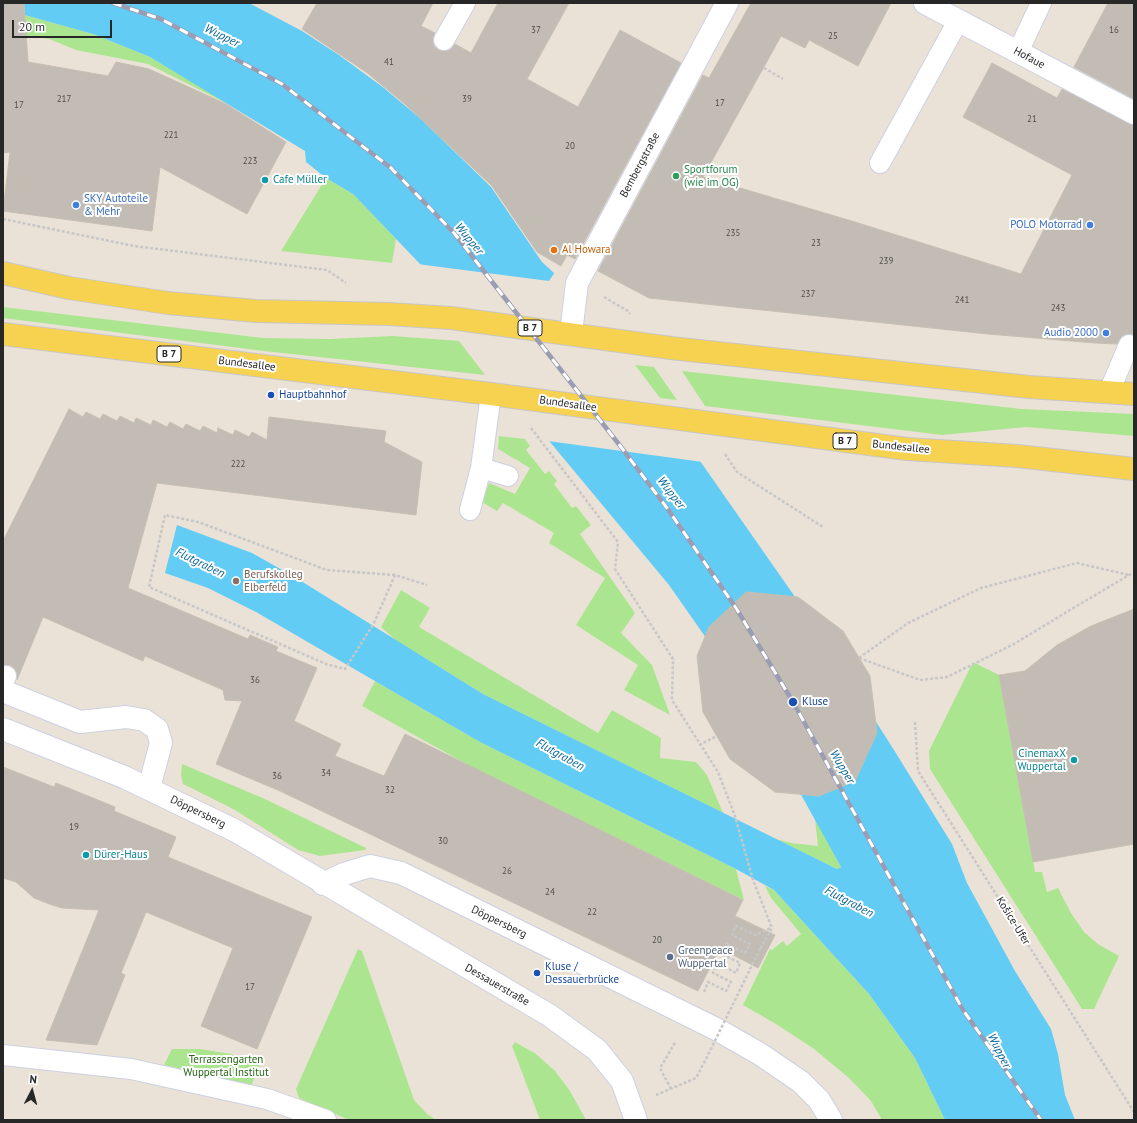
<!DOCTYPE html>
<meta charset="utf-8">
<style>
body{margin:0}
#map{position:relative;width:1137px;height:1123px;overflow:hidden;background:#ebe2d7;font-family:"PT Sans",sans-serif}
canvas{display:block}
.frame{position:absolute;inset:0;border:4px solid #272727;pointer-events:none}
.north{position:absolute;left:12px;top:1071px;width:40px;height:40px;-webkit-text-stroke:3px #fff;paint-order:stroke;rotate:6deg;font-size:11px;font-weight:700;line-height:16px;text-align:center;color:#272727}
.north::after{content:'';display:block;margin:auto;width:14px;height:18px;background:#272727;clip-path:polygon(50% 0,100% 100%,50% 72%,0 100%)}
.scale{position:absolute;left:12px;top:20px;width:100px;height:18px;box-sizing:border-box;border:2px solid #272727;border-top:0;padding-left:5px;font-size:12px;line-height:14px;white-space:nowrap;color:#272727;-webkit-text-stroke:3px #fff;paint-order:stroke}
</style>
<div id="map">
<canvas width="1137" height="1123"></canvas>
<div class="frame"></div>
<div class="north">N</div>
<div class="scale">20 m</div>
</div>
<script>
const c = document.querySelector('canvas').getContext('2d');
c.lineJoin = 'round';
function fill(path, color) { c.fillStyle = color; c.fill(path, 'evenodd'); }
const shape = rows => new Path2D(rows.map(r => 'M' + r).join(''));
function stroke(path, color, width, dash) { c.strokeStyle = color; c.lineWidth = width; c.lineCap = dash ? 'butt' : 'round'; c.setLineDash(dash || []); c.stroke(path); }
function write(font, color, halo, rows, align = 'center') {
  c.font = font + ' "PT Sans",sans-serif'; c.lineWidth = 4; c.setLineDash([]); c.textBaseline = 'middle'; c.strokeStyle = halo; c.fillStyle = color; for (const [text, x, y, turn = 0] of rows) {
    c.save(); c.translate(x, y); c.rotate((+turn || 0) * Math.PI / 180); c.textAlign = isNaN(turn) ? turn : align; if (halo) c.strokeText(text, 0, 0); c.fillText(text, 0, 0); c.restore();
  }
}
fill(shape([
 [3,9,93,34,150,57,238,109,148,64,76,50,49,39,3,33],
 [326,178,353,194,396,239,392,263,281,251],
 [3,307,263,338,330,339,393,336,459,341,485,375,264,351,3,318],
 [635,365,654,367,677,400,660,398],
 [682,371,1022,409,1134,414,1134,436,1026,427,942,435,705,406],
 [499,436,525,439,530,446,526,450,545,474,549,471,557,481,554,484,572,508,576,506,591,525,580,534,635,613,621,633,652,665,670,715,624,690,638,665,576,625,605,578,549,543,554,533,503,503,497,511,482,502,489,483,515,494,530,468,498,449],
 [401,590,430,608,419,627,598,733,612,710,661,738,660,758,696,762,707,775,723,813,483,694,397,641,381,627],
 [975,663,999,675,1035,872,1042,872,1047,892,1058,888,1071,913,1084,932,1098,944,1119,956,1094,1009,1082,1009,930,769,929,751,971,666],
 [375,681,480,742,736,869,744,900,479,771,362,706],
 [182,764,265,799,366,848,365,850,320,856,298,850,235,810,183,784,181,775],
 [815,819,841,867,837,869,776,839,791,843,818,846],
 [765,886,774,890,869,994,915,1058,945,1120,882,1120,871,1101,849,1078,814,1049,776,1024,743,1005,770,949,772,950,783,941,787,946,801,934,771,898],
 [358,949,362,951,414,1100,427,1114,436,1120,349,1120,299,1098,296,1089],
 [515,1042,536,1054,555,1071,570,1091,586,1120,540,1120,512,1046],
 [172,1049,200,1049,231,1054,260,1065,251,1086,164,1065]
]), '#ace590');
fill(shape([
 [3,3,249,3,302,31,339,55,384,88,421,119,491,187,542,262,554,273,670,418,807,614,894,750,952,844,967,883,1015,971,1051,1029,1058,1054,1065,1095,1075,1120,945,1120,915,1058,869,994,774,890,736,869,480,742,256,612,208,588,165,573,177,525,252,553,293,576,483,694,837,869,841,867,746,695,669,585,540,430,421,265,353,194,326,178,306,162,305,151,150,57,93,34,3,9]
]), '#63ccf4');
fill(shape([
 [417,264,549,281,555,272,672,417,703,462,548,441,447,313]
]), '#ebe2d7');
const building = shape([
 [3,3,24,3,28,62,108,76,116,62,149,69,226,104,286,142,247,214,160,167,152,231,3,211,10,152,3,153,3,3],
 [317,3,433,3,421,26,435,33,433,40,434,46,439,50,444,51,450,50,455,44,471,53,498,3,569,3,527,79,578,107,620,30,681,63,575,259,567,255,561,266,537,252,492,186,405,104,366,72,302,29,317,3],
 [751,3,891,3,858,66,809,40,805,48,781,36,703,177,855,222,1021,274,1072,175,963,117,992,63,1057,98,1062,89,1134,125,1134,335,1128,334,1122,336,1117,344,1095,343,988,334,649,298,598,271,703,75,709,78,751,3],
 [1108,3,1134,3,1134,99,1074,67,1108,3],
 [69,409,83,417,86,412,100,419,103,414,117,421,120,416,134,423,136,418,151,425,153,420,167,427,170,422,183,429,186,424,200,431,203,426,217,433,218,428,233,435,235,430,249,437,252,432,267,440,269,417,386,431,384,442,422,462,416,515,157,483,128,588,248,639,250,635,278,647,276,651,317,668,294,721,341,744,335,756,384,776,405,734,743,900,735,916,775,935,758,968,720,948,698,991,280,791,216,764,242,701,225,700,223,690,145,656,143,661,43,617,17,680,17,674,15,669,10,665,3,665,3,541,69,409],
 [746,592,798,597,843,631,870,676,877,733,855,781,819,796,775,792,730,759,703,712,697,656,709,627,746,592],
 [1134,609,1134,844,1033,862,999,675,1025,671,1057,645,1091,626,1134,609],
 [3,767,54,787,56,783,115,807,114,811,176,837,168,857,312,917,257,1049,201,1026,233,948,146,912,121,973,125,975,97,1045,46,1040,99,910,62,908,52,905,34,898,16,882,3,878,3,767]
]);
fill(building, '#c2bcb4');
stroke(building, '#c6bfb1', 1);
const service = shape([
 [444,40,465,3],
 [1018,52,1041,3],
 [880,163,958,21],
 [1109,392,1129,345],
 [481,468,508,476],
 [470,510,481,468,491,394],
 [3,683,6,676],
 [3,1055,131,1069,267,1099,326,1120]
]);
const minor = shape([
 [925,3,1134,113],
 [571,333,577,283,727,3],
 [3,691,80,722,126,717,144,720,157,729,161,743,149,788],
 [3,729,124,777,236,831,549,1015,597,1050,622,1081,636,1120],
 [323,884,344,874,370,866,401,873,718,1030,760,1054,801,1082,819,1100,831,1120]
]);
const primary = shape([
 [3,273,69,288,168,303,256,311,389,314,451,318,671,348,1029,387,1134,394],
 [3,334,491,394,907,449,1017,456,1134,469]
]);
stroke(service, '#ccd0e1', 22);
stroke(minor, '#ccd0e1', 24);
stroke(primary, '#c7c7c7', 24);
stroke(shape([
 [764,68,783,79],
 [3,219,134,246,327,270,346,283],
 [604,297,628,311,630,314],
 [531,428,618,542,615,569,673,659,672,700,718,772,735,816,753,880,772,928,760,949],
 [725,454,737,472,823,527],
 [395,575,327,570,198,522,165,515,149,587,326,664,345,669,374,623,395,575,427,585],
 [859,658,920,680,947,677,1014,644,1070,610,1129,575,1134,574],
 [859,658,908,623,981,588,1077,563,1129,575],
 [915,722,918,771,1134,1112],
 [699,745,717,736],
 [704,992,708,982,726,991,731,982,713,973,718,963,736,973,740,963,722,954,727,944,745,953,750,944,732,935,736,926,755,935,771,928],
 [671,1089,660,1068,676,1041],
 [656,1095,696,1078,706,1059]
]), '#c7c7c7', 2.5, [3, 2]);
stroke(service, '#fff', 20);
stroke(minor, '#fff', 22);
stroke(primary, '#f7d250', 22);
const rail = shape([
 [113,3,161,19,282,84,391,168,454,233,621,447,667,508,736,608,793,702,963,1010,1041,1120]
]);
stroke(rail, '#9a9db3', 4.5);
stroke(rail, '#fff', 3, [9]);
stroke(shape([
 [706,1059,760,949]
]), '#c7c7c7', 2.5, [3, 2]);
for (const [x, y, r, color] of [
 [676,176,4,"#2e9e5b"],
 [265,180,4,"#0f9aa8"],
 [76,205,4,"#3f7fe0"],
 [1090,225,4,"#3f7fe0"],
 [554,250,4,"#e8710a"],
 [1106,333,4,"#3f7fe0"],
 [271,395,4,"#1a4fb4"],
 [236,581,4,"#8d6e63"],
 [793,702,5,"#1a4fb4"],
 [1074,760,4,"#0f9aa8"],
 [86,855,4,"#0f9aa8"],
 [670,957,4,"#5c6f8a"],
 [537,973,4,"#1a4fb4"]
]) { const dot = new Path2D(); dot.arc(x, y, r, 0, 2 * Math.PI); c.fillStyle = color; c.fill(dot); stroke(dot, '#fff', 1.5); }
write('9px', '#4e4c4a', null, [
 ["37",536,30],
 ["16",1114,30],
 ["25",833,36],
 ["41",389,62],
 ["217",64,99],
 ["39",467,99],
 ["17",720,103],
 ["17",19,105],
 ["21",1032,119],
 ["221",171,135],
 ["20",570,146],
 ["223",250,161],
 ["235",733,233],
 ["23",816,243],
 ["239",886,261],
 ["237",808,294],
 ["241",962,300],
 ["243",1058,308],
 ["222",238,464],
 ["36",255,680],
 ["34",326,773],
 ["36",277,776],
 ["32",390,790],
 ["19",74,827],
 ["30",443,841],
 ["26",507,871],
 ["24",550,892],
 ["22",592,912],
 ["20",657,940],
 ["17",250,987]
]);
for (const [x, y, w] of [
 [530,328,24],
 [169,354,24],
 [845,441,24]
]) { const box = new Path2D(); box.roundRect(x - w / 2, y - 8, w, 16, 3); c.fillStyle = '#fff'; c.fill(box); stroke(box, '#272727', 1); }
write('bold 10px', '#272727', null, [
 ["B 7",530,328],
 ["B 7",169,354],
 ["B 7",845,441]
]);
write('11px', '#272727', '#fff', [
 ["Hofaue",1029,58,28],
 ["Bembergstraße",640,165,-62],
 ["Bundesallee",247,364,7],
 ["Bundesallee",568,404,8],
 ["Bundesallee",901,447,6],
 ["Döppersberg",198,812,26],
 ["Košice-Ufer",1013,921,58],
 ["Döppersberg",499,922,26],
 ["Dessauerstraße",497,985,30]
]);
write('11px', '#27864d', '#fff', [
 ["Sportforum",684,170],
 ["(wie im OG)",684,183]
], 'left');
write('11px', '#0d838f', '#fff', [
 ["Cafe Müller",273,180],
 ["CinemaxX",1066,754,"right"],
 ["Wuppertal",1066,767,"right"],
 ["Dürer-Haus",94,855]
], 'left');
write('11px', '#366cbe', '#fff', [
 ["SKY Autoteile",84,199,"left"],
 ["& Mehr",84,212,"left"],
 ["POLO Motorrad",1082,225],
 ["Audio 2000",1098,333]
], 'right');
write('11px', '#c56008', '#fff', [
 ["Al Howara",562,250]
], 'left');
write('11px', '#164399', '#fff', [
 ["Hauptbahnhof",279,395],
 ["Kluse",802,702],
 ["Kluse /",545,967],
 ["Dessauerbrücke",545,980]
], 'left');
write('11px', '#785e54', '#fff', [
 ["Berufskolleg",244,575],
 ["Elberfeld",244,588]
], 'left');
write('11px', '#4e5e75', '#fff', [
 ["Greenpeace",678,951],
 ["Wuppertal",678,964]
], 'left');
write('11px', '#256515', '#fff', [
 ["Terrassengarten",226,1060],
 ["Wuppertal Institut",226,1073]
]);
write('italic 12px', '#07669b', '#fff', [
 ["Wupper",222,36,26],
 ["Wupper",469,239,50],
 ["Wupper",671,493,52],
 ["Flutgraben",200,563,26],
 ["Flutgraben",560,755,29],
 ["Wupper",842,767,59],
 ["Flutgraben",849,902,28],
 ["Wupper",999,1051,63]
]);
</script>
